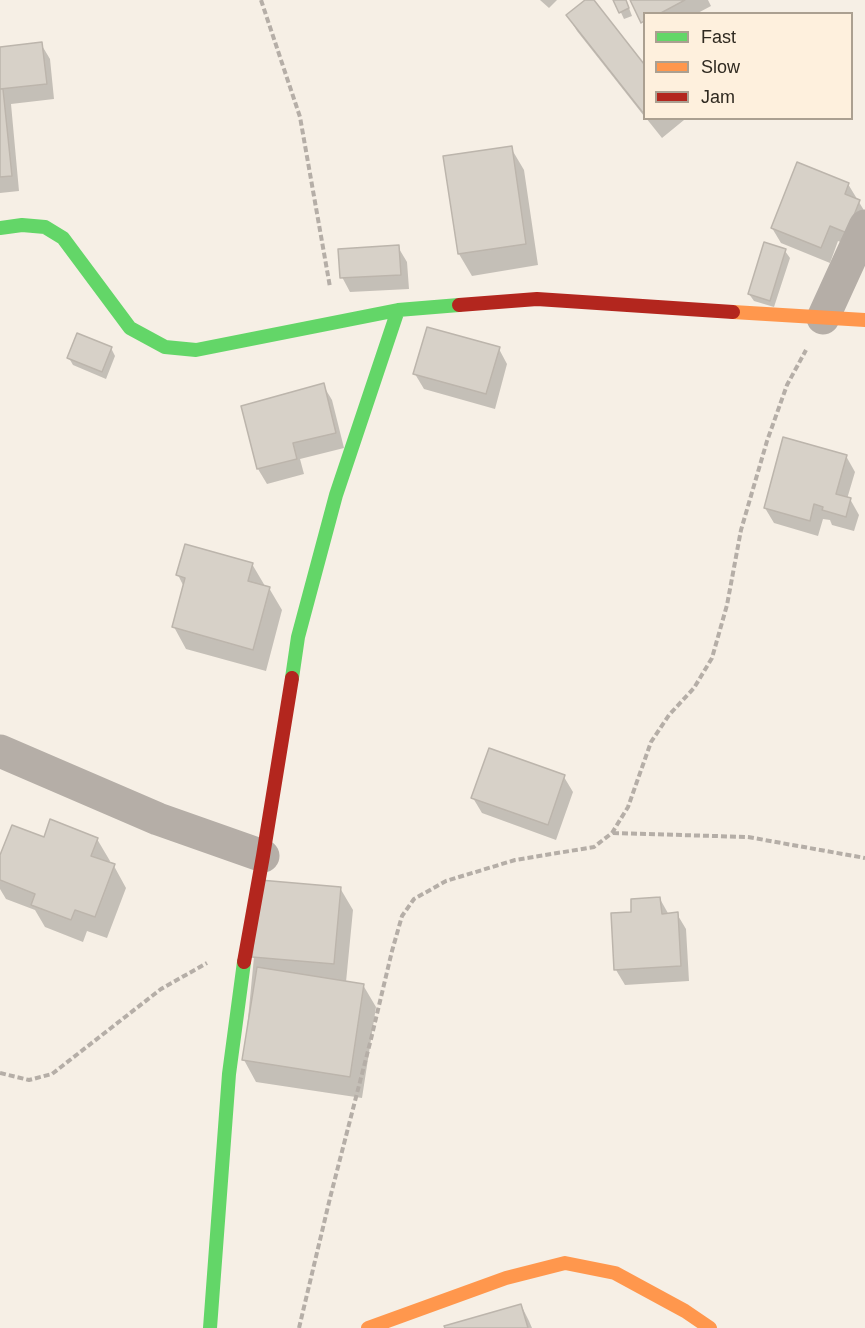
<!DOCTYPE html>
<style>
body{margin:0}
#map{position:relative;width:865px;height:1328px;overflow:hidden;background:#f6efe5;font-family:Arial,sans-serif}
canvas{display:block}
.legend{position:absolute;left:643px;top:12px;width:210px;height:108px;box-sizing:border-box;background:#fef0dd;border:2px solid #aba091;margin:0;padding:8px 10px;list-style:none;font-size:18px;color:#2f2920}
.legend li{display:flex;align-items:center;gap:12px;height:30px}
.legend b{width:30px;border:2px solid #aba091}
</style>
<div id="map">
<canvas width="865" height="1328"></canvas>
<ul class="legend">
<li><b style="height:8px;background:#63d668"></b>Fast</li>
<li><b style="height:8px;background:#ff974d"></b>Slow</li>
<li><b style="height:8px;background:#b3261e"></b>Jam</li>
</ul>
</div>
<script>
const c = document.querySelector('canvas').getContext('2d');
c.lineJoin = 'round';
function fill(path, color) { c.fillStyle = color; c.fill(path, 'evenodd'); }
const shape = rows => new Path2D(rows.map(r => 'M' + r).join(''));
function stroke(path, color, width, dash) { c.strokeStyle = color; c.lineWidth = width; c.lineCap = dash ? 'butt' : 'round'; c.setLineDash(dash || []); c.stroke(path); }
fill(shape([
 [540,0,557,0,549,8],
 [588,0,592,0,644,66,644,116,577,31,568,16],
 [615,0,626,0,632,16,624,19],
 [631,0,708,0,711,6,696,14,644,14,644,25],
 [41,44,50,59,54,99,11,104,19,191,0,193,0,48],
 [646,118,683,118,684,120,662,138],
 [511,148,524,170,538,265,472,276,459,254],
 [848,184,865,212,855,248,838,241,830,263,781,243,772,228],
 [398,247,407,262,409,289,350,292,342,277],
 [785,251,790,258,774,307,754,301,749,294],
 [111,348,115,356,106,379,73,365,69,358],
 [499,349,507,364,495,409,424,389,415,374],
 [323,385,332,400,344,448,300,459,304,474,267,484,258,469],
 [846,456,855,472,847,499,850,499,859,515,854,531,832,525,830,520,823,519,818,536,774,523,765,508],
 [252,564,265,586,269,588,282,610,266,671,186,649,174,627,184,587,178,575],
 [564,777,573,792,556,840,482,813,473,798],
 [45,839,97,839,110,861,108,864,114,866,126,888,107,938,87,931,83,942,45,927,35,910,6,899,0,889,0,859],
 [340,888,353,910,346,982,363,985,376,1007,362,1098,256,1082,244,1060,254,957],
 [660,899,669,915,677,914,686,929,689,981,625,985,616,970,633,914],
 [521,1305,529,1321,532,1328,447,1328]
]), '#0003');
const building = shape([
 [585,0,594,0,644,64,644,114,566,15,585,0],
 [613,0,626,0,629,8,619,13,613,0],
 [630,0,685,0,659,14,644,14,644,21,641,23,630,0],
 [42,42,47,84,0,89,0,47,42,42],
 [0,89,3,89,12,176,0,177,0,89],
 [512,146,526,244,458,254,443,156,512,146],
 [797,162,849,183,845,194,860,200,847,233,830,226,821,248,771,228,797,162],
 [764,242,786,249,770,301,748,294,764,242],
 [399,245,401,275,340,278,338,249,399,245],
 [427,327,500,347,486,394,413,374,427,327],
 [77,333,112,347,102,372,67,358,77,333],
 [324,383,336,433,293,443,297,459,257,469,241,406,324,383],
 [783,437,847,455,836,494,851,498,846,517,822,510,823,507,814,504,810,521,764,508,783,437],
 [185,544,253,563,248,581,270,587,253,650,172,627,185,578,176,575,185,544],
 [489,748,565,775,548,825,471,798,489,748],
 [50,819,98,838,91,856,115,864,95,917,75,910,71,920,31,905,35,894,0,880,0,855,12,825,44,837,50,819],
 [260,880,341,887,334,964,252,957,260,880],
 [660,897,662,914,678,912,681,966,614,970,611,913,631,912,631,899,660,897],
 [257,967,364,984,350,1077,242,1060,257,967],
 [521,1304,528,1328,445,1328,444,1326,521,1304]
]);
fill(building, '#d7d1c8');
stroke(building, '#bcb5ac', 1.5);
stroke(shape([
 [261,0,300,117,330,287],
 [613,833,748,837,865,858],
 [0,1073,29,1080,52,1074,161,989,207,963],
 [299,1328,330,1198,371,1039,392,951,402,916,414,899,446,881,515,860,594,847,612,833,628,807,651,742,669,715,694,688,712,658,727,605,741,530,767,441,787,385,806,350]
]), '#b5aea7', 4, [6, 3]);
stroke(shape([
 [823,318,865,226],
 [0,751,158,819,263,856]
]), '#b5aea7', 33);
stroke(shape([
 [0,228,22,225,45,227,63,238,130,328,165,347,196,350,398,310,459,305],
 [292,678,298,637,336,495,398,310],
 [210,1328,229,1074,244,962]
]), '#63d668', 14);
stroke(shape([
 [733,312,865,320],
 [368,1328,506,1278,565,1263,615,1273,685,1311,710,1328]
]), '#ff974d', 14);
stroke(shape([
 [459,305,537,299,733,312],
 [244,962,263,856,292,678]
]), '#b3261e', 14);
</script>
